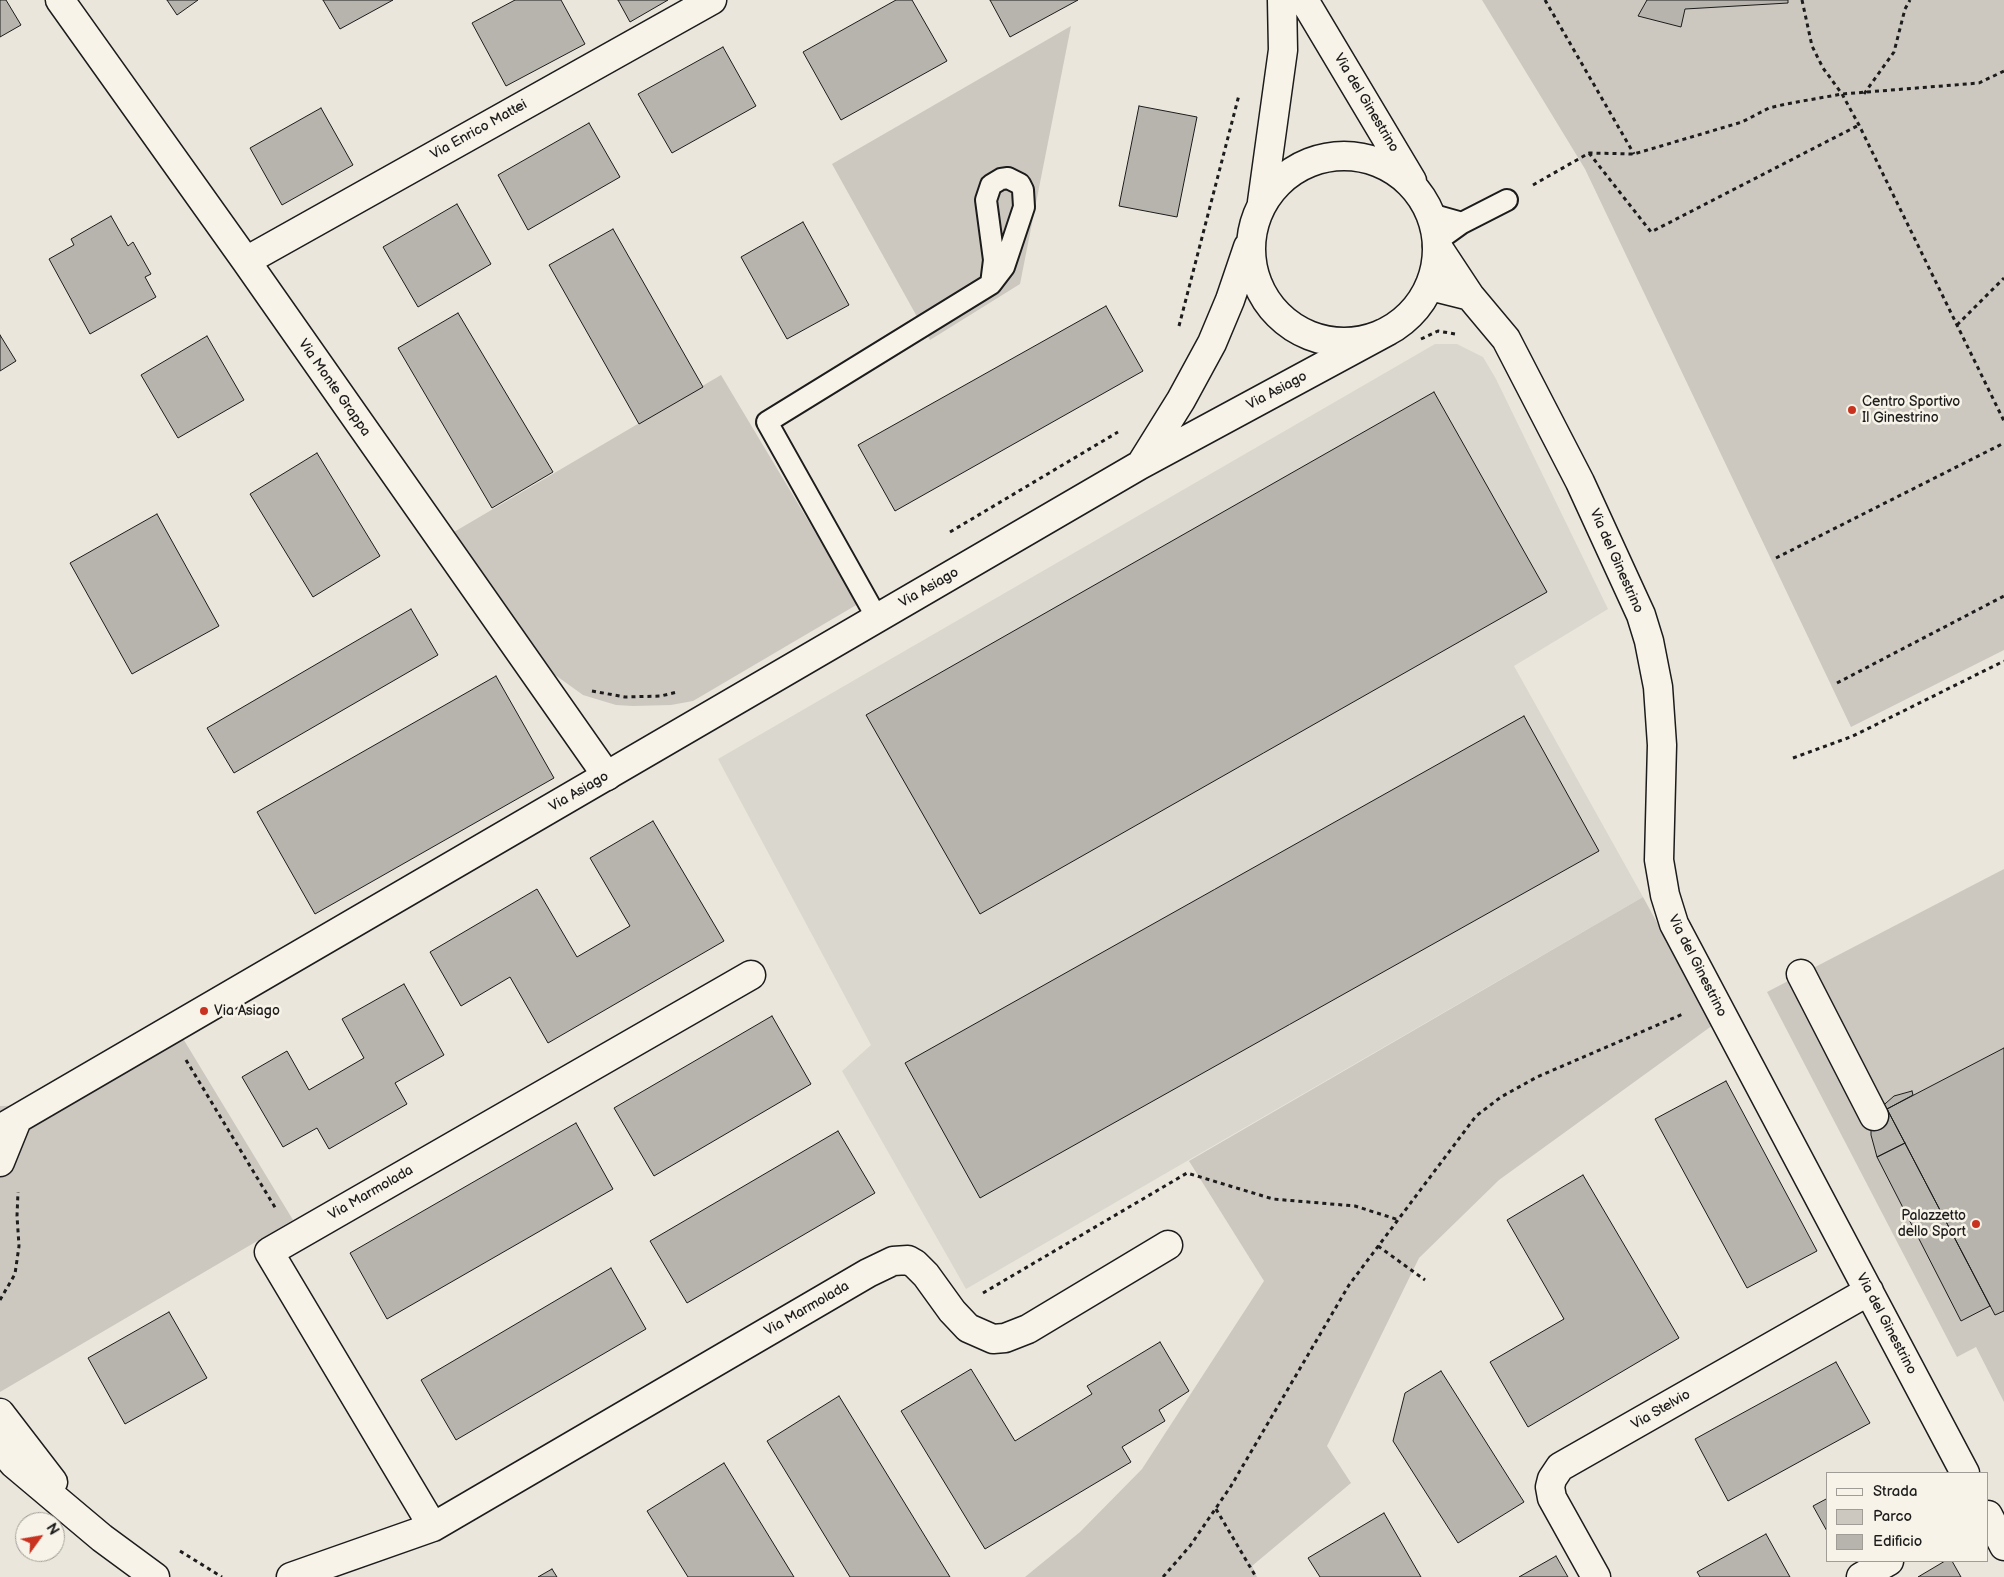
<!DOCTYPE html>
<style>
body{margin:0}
#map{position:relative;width:2004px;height:1577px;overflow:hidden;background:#eae6dc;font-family:"Balsamiq Sans",sans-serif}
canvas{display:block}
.legend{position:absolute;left:1826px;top:1472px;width:162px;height:90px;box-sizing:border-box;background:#f7f3e8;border:1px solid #9f9d96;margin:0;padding:6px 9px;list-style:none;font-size:15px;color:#1c1c1c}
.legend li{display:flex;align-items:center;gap:10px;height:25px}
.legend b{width:25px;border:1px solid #9f9d96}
.north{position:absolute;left:15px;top:1512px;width:50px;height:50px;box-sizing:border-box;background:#f7f3e8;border:1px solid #9f9d96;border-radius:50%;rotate:58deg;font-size:14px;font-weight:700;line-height:20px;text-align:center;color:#1c1c1c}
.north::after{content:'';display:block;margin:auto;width:18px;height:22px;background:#c8321e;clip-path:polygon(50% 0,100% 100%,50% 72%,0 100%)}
</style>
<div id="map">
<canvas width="2004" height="1577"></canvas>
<ul class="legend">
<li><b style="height:6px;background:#f7f3e8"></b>Strada</li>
<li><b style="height:14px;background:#ccc8c0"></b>Parco</li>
<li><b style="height:14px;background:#b6b4ac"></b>Edificio</li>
</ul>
<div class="north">N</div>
</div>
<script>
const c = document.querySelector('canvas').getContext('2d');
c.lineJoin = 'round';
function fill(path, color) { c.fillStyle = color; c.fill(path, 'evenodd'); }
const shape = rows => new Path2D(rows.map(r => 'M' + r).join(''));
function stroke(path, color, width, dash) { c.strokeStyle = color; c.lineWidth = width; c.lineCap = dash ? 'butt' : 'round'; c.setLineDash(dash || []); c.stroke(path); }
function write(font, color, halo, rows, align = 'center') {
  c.font = font + ' "Balsamiq Sans",sans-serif'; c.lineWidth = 5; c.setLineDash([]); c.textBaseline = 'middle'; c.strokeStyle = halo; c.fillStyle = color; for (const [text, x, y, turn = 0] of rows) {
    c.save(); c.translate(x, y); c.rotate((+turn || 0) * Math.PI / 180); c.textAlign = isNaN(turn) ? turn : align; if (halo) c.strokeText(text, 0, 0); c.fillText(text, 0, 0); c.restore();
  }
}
fill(shape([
 [1435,344,1457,344,1483,357,1496,379,1608,609,1514,666,1643,897,966,1289,842,1071,871,1045,718,759]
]), '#dad7ce');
fill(shape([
 [1482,0,2004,0,2004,650,1851,727,1585,169],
 [1071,26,1020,284,930,340,832,164],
 [721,375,858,604,693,701,671,705,633,706,616,705,583,695,551,672,454,532],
 [2004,869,2004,1402,1976,1347,1957,1357,1767,992],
 [1643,897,1713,1025,1499,1180,1419,1258,1327,1446,1351,1483,1252,1566,1257,1577,1025,1577,1080,1532,1142,1469,1264,1281,1189,1161],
 [176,1027,293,1220,0,1392,0,1106,42,1105]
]), '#ccc8c0');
const building = shape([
 [0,0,6,0,21,25,0,37,0,0],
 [167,0,198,0,177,15,167,0],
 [323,0,393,0,340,29,323,0],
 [515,0,561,0,585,44,506,86,472,23,515,0],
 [618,0,668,0,630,22,618,0],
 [896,0,912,0,947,61,841,120,803,52,896,0],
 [990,0,1078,0,1010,37,990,0],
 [1647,0,1788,0,1788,3,1685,9,1681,27,1638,16,1647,0],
 [723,47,756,106,672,153,638,94,723,47],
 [1139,106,1197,117,1177,217,1119,206,1139,106],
 [321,108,353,165,282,205,250,148,321,108],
 [589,123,620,177,528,230,498,175,589,123],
 [457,204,491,264,418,307,383,247,457,204],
 [111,216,128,246,133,242,151,274,145,277,156,297,90,334,49,259,74,245,71,239,111,216],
 [803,222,849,305,787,339,741,257,803,222],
 [613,229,703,387,639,424,549,265,613,229],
 [1106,306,1143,371,895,511,858,445,1106,306],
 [458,313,553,472,492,508,398,348,458,313],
 [0,335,16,361,0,371,0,335],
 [207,336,244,400,178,438,141,375,207,336],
 [1434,392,1547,592,980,914,866,715,1434,392],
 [317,453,380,556,313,597,250,494,317,453],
 [157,514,219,626,132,674,70,563,157,514],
 [411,609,438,655,234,773,207,728,411,609],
 [496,676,554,778,315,914,257,812,496,676],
 [1524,716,1599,851,980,1198,905,1063,1524,716],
 [653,821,724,941,548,1043,510,977,461,1006,430,952,537,889,577,957,630,926,590,858,653,821],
 [404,984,444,1055,395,1083,407,1104,329,1149,317,1128,283,1147,242,1077,287,1051,309,1090,364,1058,342,1019,404,984],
 [772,1016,811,1084,654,1176,614,1108,772,1016],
 [2004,1048,2004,1311,1995,1315,1887,1109,2004,1048],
 [1726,1081,1817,1251,1747,1288,1655,1119,1726,1081],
 [1912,1091,1913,1095,1887,1109,1905,1143,1877,1157,1871,1135,1871,1126,1878,1110,1894,1096,1912,1091],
 [576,1123,613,1189,387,1319,350,1253,576,1123],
 [838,1131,875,1193,687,1303,650,1241,838,1131],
 [1905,1143,1990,1306,1961,1321,1877,1157,1905,1143],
 [1583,1175,1679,1338,1528,1427,1490,1362,1564,1319,1507,1220,1583,1175],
 [611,1268,646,1329,456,1440,421,1380,611,1268],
 [169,1312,207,1378,125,1424,88,1358,169,1312],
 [1160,1342,1189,1391,1159,1410,1165,1421,1122,1447,1131,1462,985,1549,901,1411,971,1369,1015,1441,1092,1394,1087,1386,1160,1342],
 [1836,1362,1870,1423,1728,1501,1695,1439,1836,1362],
 [1441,1371,1524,1502,1458,1543,1393,1441,1405,1393,1441,1371],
 [839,1396,950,1577,850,1577,767,1441,839,1396],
 [724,1463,794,1577,688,1577,647,1511,724,1463],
 [1828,1498,1828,1533,1813,1506,1828,1498],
 [1384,1513,1421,1577,1320,1577,1308,1558,1384,1513],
 [1766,1534,1790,1577,1700,1577,1697,1572,1766,1534],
 [1556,1556,1568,1577,1519,1577,1556,1556],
 [1945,1561,1952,1561,1961,1577,1918,1577,1945,1561],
 [552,1569,557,1577,538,1577,552,1569]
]);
fill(building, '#b6b4ac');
stroke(building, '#1c1c1c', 1);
const lane = shape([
 [1430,214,1462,223],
 [1437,241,1462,223,1507,200],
 [877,618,767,422,991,284,1004,267,1024,207,1023,190,1020,184,1008,178,1001,179,991,185,986,200,994,260,991,284]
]);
const street = shape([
 [60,0,246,261,607,776],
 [1437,246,1470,296,1506,339,1580,482,1641,615,1649,641,1658,687,1662,745,1659,860,1665,895,1674,924,1965,1473],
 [246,261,712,0],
 [1430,286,1470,296],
 [1801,974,1874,1116],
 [1988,1515,2004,1546],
 [433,1527,269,1252,751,975],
 [291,1577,433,1527,868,1273,893,1261,908,1260,915,1264,926,1275,952,1311,968,1328,993,1339,1005,1338,1028,1329,1168,1245],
 [1596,1577,1552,1498,1550,1487,1552,1479,1560,1467,1869,1291],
 [1861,1577,1889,1561]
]);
const secondary = shape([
 [1304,0,1412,181],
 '1251 249a93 93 0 1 1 186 0a93 93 0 1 1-186 0Z',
 [1262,202,1283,50,1282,0],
 [1143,461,1181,400,1212,343,1230,300,1248,247],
 [0,1129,1140,465,1388,331],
 [0,1162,17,1120],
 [0,1413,53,1482],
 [0,1448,14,1464,102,1538,155,1577]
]);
stroke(lane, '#1c1c1c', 24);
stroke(street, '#1c1c1c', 31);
stroke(secondary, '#1c1c1c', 31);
stroke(shape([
 [1545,0,1634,154],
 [1802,0,1812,46,1823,68,1842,94,1859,125,2004,421],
 [1864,94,1894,52,1905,9,1910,0],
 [1589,153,1651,232,1859,125],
 [1533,185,1589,153,1634,154,1742,122,1769,108,1786,104,1842,94,1979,83,2004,71],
 [1957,325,2004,278],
 [1179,326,1239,95],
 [1421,339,1438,331,1455,334],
 [950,532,1118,432],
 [1776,558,2004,443],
 [1837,683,2004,596],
 [592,691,625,697,661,696,677,692],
 [1793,758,1853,736,2004,661],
 [186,1060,276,1209],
 [1378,1246,1425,1280],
 [983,1293,1187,1173,1273,1199,1355,1206,1399,1220],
 [0,1300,15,1274,19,1246,17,1216,18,1192],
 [1216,1509,1256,1577],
 [180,1551,222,1577],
 [1163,1577,1190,1546,1231,1486,1349,1285,1476,1116,1501,1097,1537,1077,1683,1014]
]), '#1c1c1c', 3, [4, 4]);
stroke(lane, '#f7f3e8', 20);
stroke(street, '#f7f3e8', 28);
stroke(secondary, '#f7f3e8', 28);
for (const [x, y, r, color] of [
 [1852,410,5,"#c8321e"],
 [204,1011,5,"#c8321e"],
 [1976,1224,5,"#c8321e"]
]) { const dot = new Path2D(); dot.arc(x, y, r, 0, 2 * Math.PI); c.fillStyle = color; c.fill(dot); stroke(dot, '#f7f3e8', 2); }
write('14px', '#1c1c1c', '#f7f3e8', [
 ["Via del Ginestrino",1366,103,59],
 ["Via Enrico Mattei",479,130,-29],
 ["Via Monte Grappa",334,388,55],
 ["Via Asiago",1277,391,-28],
 ["Via del Ginestrino",1616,561,66],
 ["Via Asiago",929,588,-30],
 ["Via Asiago",579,792,-30],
 ["Via del Ginestrino",1697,966,63],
 ["Via Marmolada",371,1193,-30],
 ["Via Marmolada",807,1309,-30],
 ["Via del Ginestrino",1886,1324,62],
 ["Via Stelvio",1661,1410,-30]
]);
write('14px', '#1c1c1c', '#f7f3e8', [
 ["Centro Sportivo",1862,402],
 ["Il Ginestrino",1862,418],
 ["Via Asiago",214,1011],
 ["Palazzetto",1966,1216,"right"],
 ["dello Sport",1966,1232,"right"]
], 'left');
</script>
